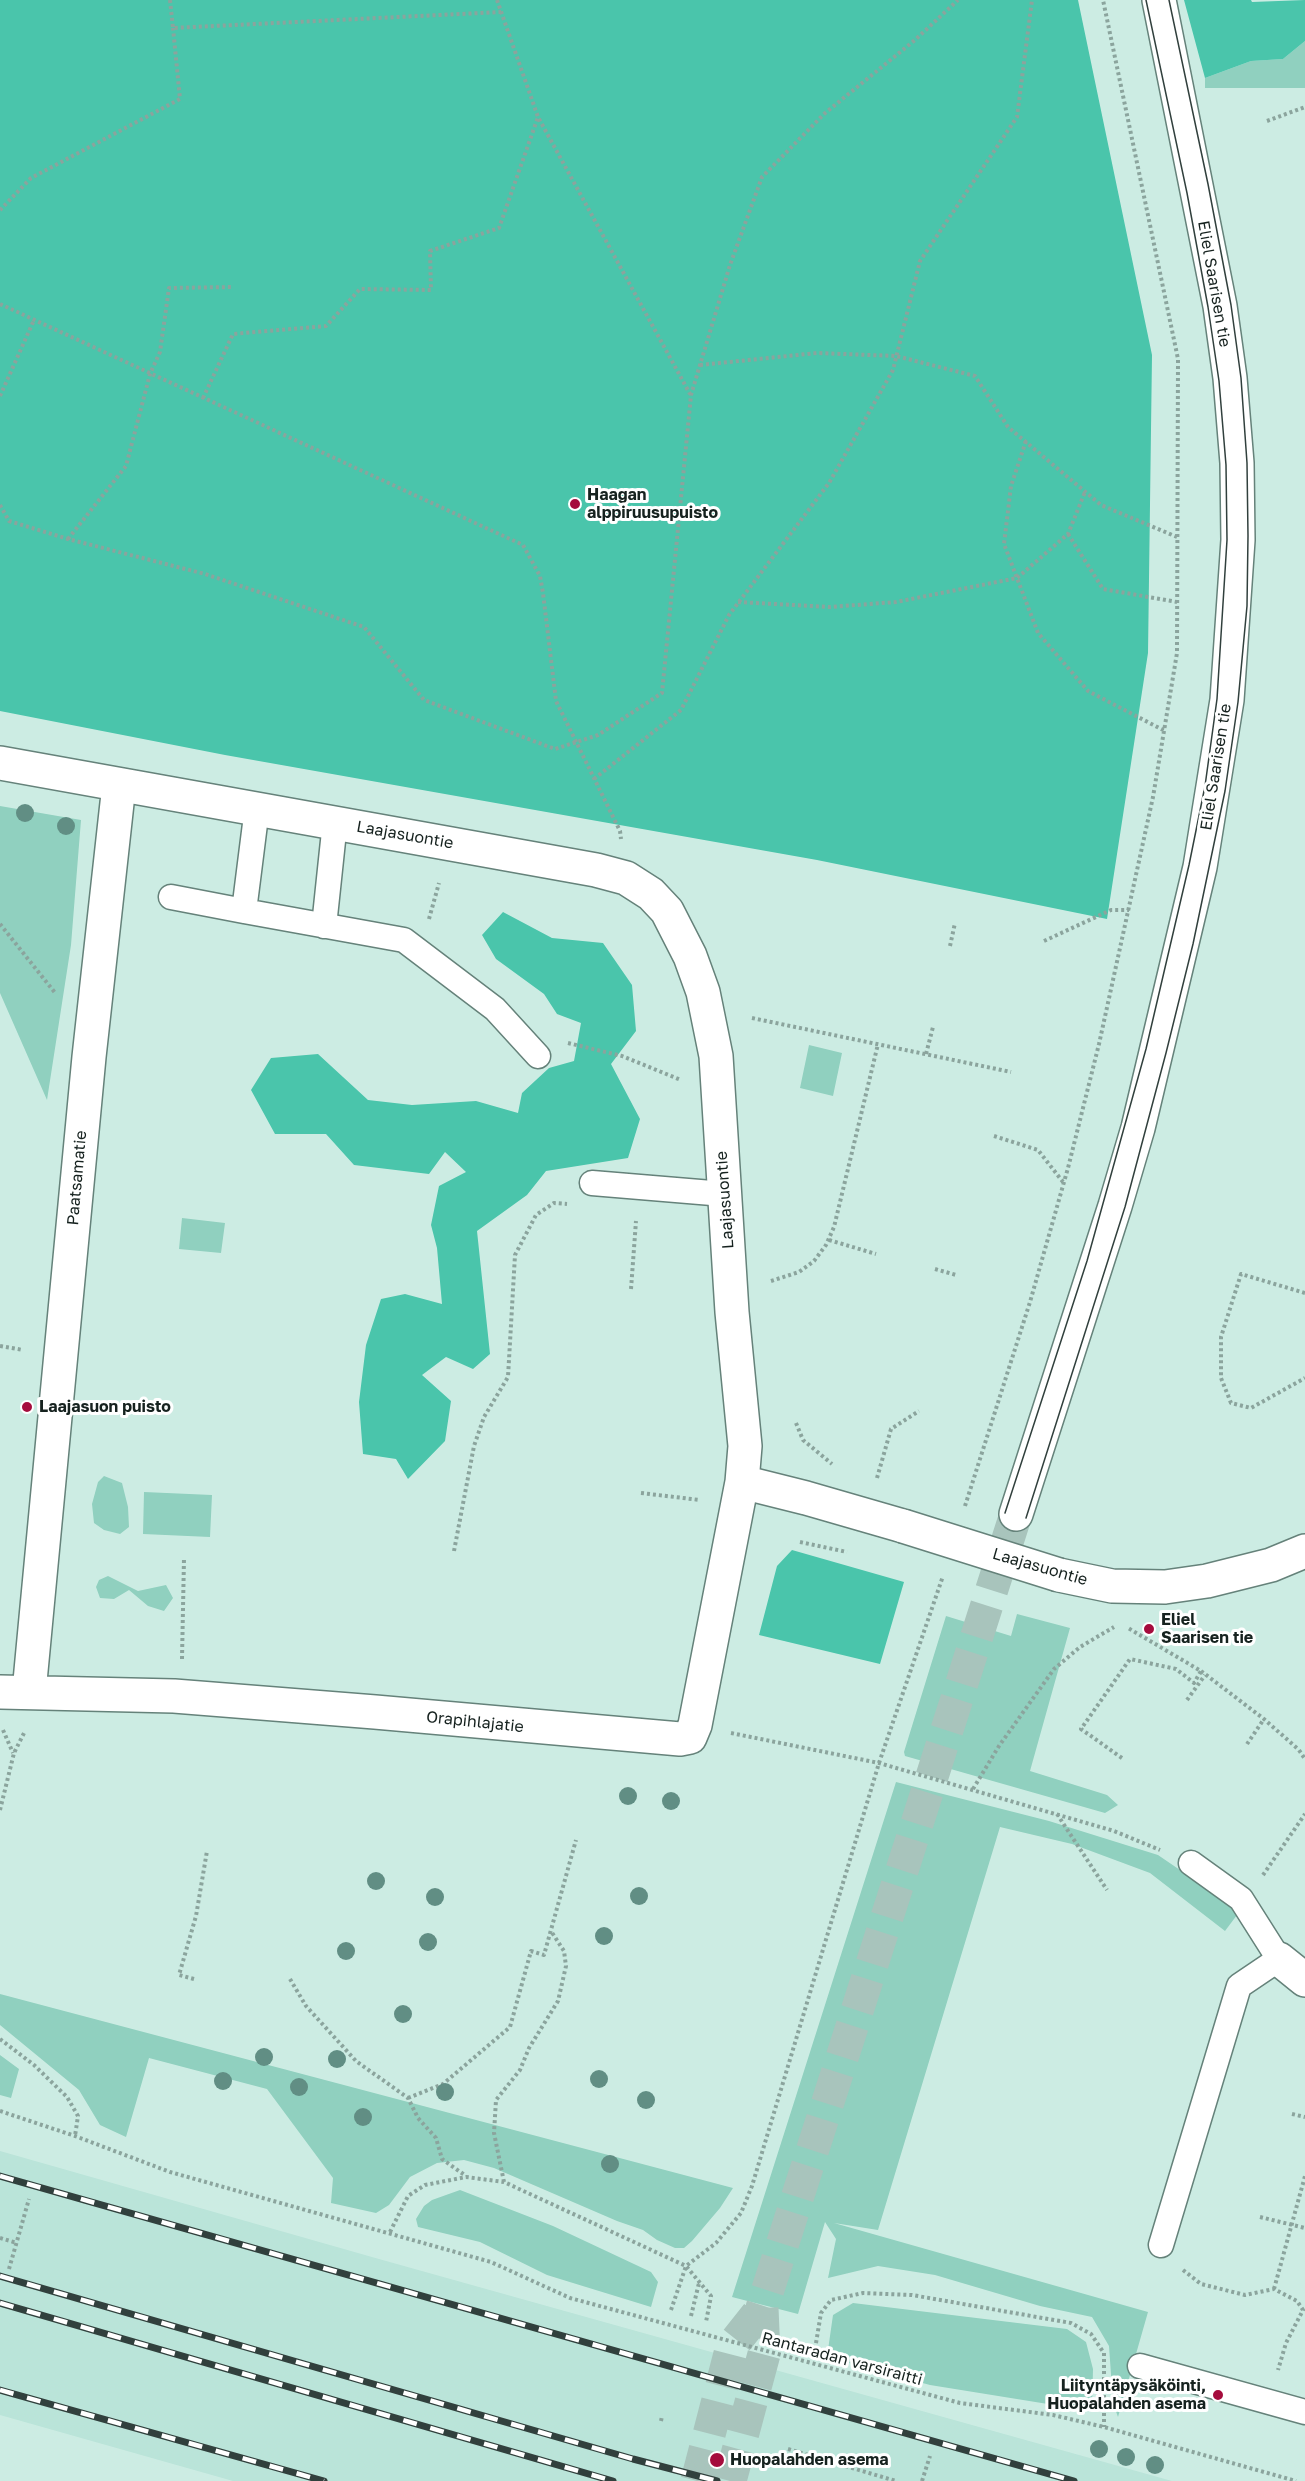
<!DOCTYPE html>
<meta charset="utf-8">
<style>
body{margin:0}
canvas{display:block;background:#ccece3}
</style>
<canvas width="1305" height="2481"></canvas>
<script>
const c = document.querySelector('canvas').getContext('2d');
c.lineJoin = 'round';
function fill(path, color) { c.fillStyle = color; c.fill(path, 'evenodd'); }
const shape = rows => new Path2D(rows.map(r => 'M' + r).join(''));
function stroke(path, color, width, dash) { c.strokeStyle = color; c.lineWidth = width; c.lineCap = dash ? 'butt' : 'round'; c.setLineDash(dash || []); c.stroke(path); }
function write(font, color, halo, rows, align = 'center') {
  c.font = font + ' "Golos Text",sans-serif'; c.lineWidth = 6; c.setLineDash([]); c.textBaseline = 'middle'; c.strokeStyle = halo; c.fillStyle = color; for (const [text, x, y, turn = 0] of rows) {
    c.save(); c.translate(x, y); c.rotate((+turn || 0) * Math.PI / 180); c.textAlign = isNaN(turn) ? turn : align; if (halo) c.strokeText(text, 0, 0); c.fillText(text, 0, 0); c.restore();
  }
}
fill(shape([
 [0,2151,379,2259,1172,2481,233,2481,0,2415]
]), '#bae4d9');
fill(shape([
 [1305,41,1305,88,1205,88,1205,78,1251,61,1283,59],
 [0,806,81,820,71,945,47,1100,0,993],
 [809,1045,842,1053,833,1096,800,1088],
 [182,1218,225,1223,221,1253,179,1249],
 [104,1476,122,1483,128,1507,129,1527,120,1534,104,1530,94,1523,92,1504,98,1482],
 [144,1492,212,1495,210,1537,143,1534],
 [108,1576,138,1591,166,1585,173,1598,164,1611,148,1606,129,1590,114,1599,100,1598,96,1587,99,1580],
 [1017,1614,1070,1628,1030,1771,1107,1795,1118,1805,1105,1813,905,1756,904,1752,946,1616,1011,1636],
 [896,1782,1049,1821,1158,1855,1240,1911,1225,1931,1150,1873,1072,1844,1000,1827,878,2230,834,2223,1148,2312,1118,2417,1113,2403,1109,2346,1092,2317,1040,2306,935,2275,878,2266,828,2278,836,2239,825,2222,798,2314,732,2297],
 [0,1994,733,2188,720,2208,692,2241,684,2248,675,2248,657,2240,643,2230,617,2221,494,2168,464,2160,437,2163,410,2177,389,2205,376,2213,331,2203,333,2178,267,2089,149,2058,126,2137,100,2125,79,2090,0,2025],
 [0,2055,19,2069,11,2098,0,2095],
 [460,2190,553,2226,651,2272,658,2282,651,2307,547,2275,480,2242,418,2227,416,2219,424,2206,432,2200],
 [853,2303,1067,2329,1086,2342,1093,2369,1092,2407,1085,2410,930,2385,827,2357,833,2315]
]), '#90d0bf');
fill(shape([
 [0,0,1078,0,1152,355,1148,653,1107,919,817,860,225,755,0,711],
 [1184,0,1251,0,1252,2,1305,0,1305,41,1283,59,1251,61,1205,78],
 [503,912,552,938,603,943,632,985,636,1031,611,1064,640,1119,628,1158,546,1171,527,1195,477,1231,490,1354,473,1369,446,1357,422,1375,451,1401,445,1441,408,1479,396,1459,363,1454,359,1402,366,1345,381,1299,405,1294,442,1304,437,1248,431,1225,439,1186,466,1172,445,1152,429,1174,354,1165,326,1134,275,1134,251,1090,271,1058,318,1054,368,1100,412,1105,476,1101,518,1113,522,1093,549,1068,574,1061,581,1023,557,1014,544,994,496,959,482,935],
 [792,1550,904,1582,880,1664,759,1635,777,1566]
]), '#4ac5ab');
stroke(shape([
 [697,2481,732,2346,762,2308],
 [730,2481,764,2354,762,2308,1016,1514]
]), '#a8c4bc', 33, [33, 16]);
const lane = shape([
 [257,808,244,911,404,940,495,1009,538,1056],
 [171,897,244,911],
 [324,926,335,822],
 [592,1183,724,1194],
 [1161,2245,1239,1986,1279,1959,1241,1899,1191,1863],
 [1140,2366,1305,2412]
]);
const street = shape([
 [0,763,596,870,626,878,651,894,667,911,690,956,703,992,716,1056,732,1312,745,1446,742,1482,695,1725,690,1737,680,1739,375,1712,174,1696,0,1692],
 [742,1482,806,1498,903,1526],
 [1016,1514,1115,1206,1138,1128,1200,867,1227,700,1238,540,1237,463,1230,378,1220,306,1159,0],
 [1059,1575,1112,1586,1165,1587,1207,1581,1271,1565,1305,1551],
 [29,1692,89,1057,119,785],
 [1279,1959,1305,1980]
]);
stroke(lane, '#65827a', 27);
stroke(street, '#65827a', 36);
stroke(shape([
 [170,0,173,28,501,12],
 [497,0,538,117,690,394],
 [1267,121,1305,107],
 [0,210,31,178,180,99,173,28],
 [0,304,523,545,540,576,543,593,556,701,620,831,621,839],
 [700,365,817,353,896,356,975,376,1008,427,1101,505,1177,537],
 [0,396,34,320],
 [203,398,233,334,326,326,360,289,431,290,430,251,499,228,538,117],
 [1026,441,1011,486,1004,544,1038,633,1088,691,1165,731],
 [0,505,9,521,68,539,205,574,364,627,424,700,555,749,598,735,662,693,691,395,730,265,762,177,824,114,915,40,958,0],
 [1068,534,1103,589,1177,602],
 [68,539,126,466,150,374,160,352,169,288,233,287],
 [738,602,830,607,896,602,1017,578,1068,534,1085,492],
 [594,779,681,710,729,615,829,483,893,370,920,261,1017,117,1032,0],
 [429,919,439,883],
 [0,924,56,994],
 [1044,941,1111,910,1129,910],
 [950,946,955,923],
 [752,1018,1011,1072],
 [568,1043,622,1056,681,1080],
 [926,1054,933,1027],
 [994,1136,1038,1150,1063,1182],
 [829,1240,876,1254],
 [935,1269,956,1275],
 [771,1281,799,1272,814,1261,826,1245,834,1227,878,1044],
 [631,1289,636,1221],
 [1305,1293,1241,1274,1221,1337,1221,1378,1231,1403,1251,1408,1305,1378],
 [0,1346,23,1350],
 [796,1423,803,1440,832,1464],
 [877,1478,891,1429,919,1411],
 [641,1493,700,1500],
 [965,1506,1030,1302,1068,1168,1099,1044,1153,797,1177,653,1178,359,1103,0],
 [800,1542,847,1552],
 [454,1551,474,1446,484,1417,508,1377,515,1255,536,1215,554,1203,567,1204],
 [182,1659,184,1558],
 [1201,1671,1264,1719,1299,1750,1305,1759],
 [1187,1700,1205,1675],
 [3,1730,13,1753],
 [731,1733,879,1763,1114,1831,1160,1850],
 [1247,1744,1264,1719],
 [1122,1758,1081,1729,1130,1659,1176,1669,1194,1683,1201,1671,1128,1628],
 [973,1789,999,1746,1054,1669,1080,1647,1114,1627],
 [0,1810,14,1753,25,1731],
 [1057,1814,1107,1890],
 [1263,1875,1305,1814],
 [194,1979,179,1975,196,1916,207,1851],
 [290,1979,306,2006,356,2061,408,2098,418,2118,436,2138,442,2159,466,2176],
 [0,2039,34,2065,67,2097,78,2116,75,2136],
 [408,2098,443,2084,510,2027,531,1951,544,1955,576,1840],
 [0,2111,75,2136,170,2172,491,2262,570,2298,960,2403,1053,2415,1104,2427,1296,2481],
 [1292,2114,1305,2117],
 [504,2182,494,2133,496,2100,520,2070,529,2048,558,2001,566,1966,564,1951,551,1931],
 [1260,2217,1305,2228],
 [390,2232,408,2196,425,2185,466,2177,504,2182,686,2266,711,2296,706,2322],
 [0,2238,17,2243],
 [9,2269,29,2199],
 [1183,2270,1201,2284,1245,2295,1274,2289,1297,2301,1303,2310,1286,2343,1278,2370],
 [1274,2289,1305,2176],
 [671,2310,686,2266,716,2243,741,2213,752,2186,879,1763,943,1576],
 [691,2316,699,2283],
 [815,2349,821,2313,831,2300,863,2293,912,2295,1071,2323,1091,2334,1104,2353,1104,2427],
 [661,2421,662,2416],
 [788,2449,896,2481],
 [922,2481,930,2456]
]), '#8ba49d', 4, [3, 3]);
stroke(lane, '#fff', 24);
stroke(street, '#fff', 33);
stroke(shape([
 [1005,1513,1087,1261,1146,1049,1189,865,1205,786,1217,699,1227,540,1226,465,1219,381,1208,307,1187,193,1146,0],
 [1026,1518,1125,1207,1166,1053,1193,944,1225,791,1238,702,1247,606,1248,536,1247,463,1241,378,1231,305,1208,184,1169,0]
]), '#31403d', 1.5);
const rail = shape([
 [0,2176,1074,2481],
 [0,2276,633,2459,717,2481],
 [0,2303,613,2481],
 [0,2390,324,2481]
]);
stroke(rail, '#31403d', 7);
stroke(rail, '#fff', 4.5, [14]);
const streetBridge = shape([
 [903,1526,1059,1575]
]);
stroke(streetBridge, '#65827a', 36, []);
stroke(streetBridge, '#fff', 33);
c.fillStyle = '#618e84';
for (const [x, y] of [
 [25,813],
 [66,826],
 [628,1796],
 [671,1801],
 [376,1881],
 [639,1896],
 [435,1897],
 [604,1936],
 [428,1942],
 [346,1951],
 [403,2014],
 [264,2057],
 [337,2059],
 [599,2079],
 [223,2081],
 [299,2087],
 [445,2092],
 [646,2100],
 [363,2117],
 [610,2164],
 [1099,2449],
 [1126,2457],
 [1155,2465]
]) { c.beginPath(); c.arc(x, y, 9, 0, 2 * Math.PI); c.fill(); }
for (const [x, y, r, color] of [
 [575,504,6,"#a50c3d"],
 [27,1407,6,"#a50c3d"],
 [1149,1629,6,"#a50c3d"],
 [1218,2395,6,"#a50c3d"],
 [717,2460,8,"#a50c3d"]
]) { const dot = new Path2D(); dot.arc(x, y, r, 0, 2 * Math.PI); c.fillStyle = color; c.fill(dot); stroke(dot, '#fff', 2); }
write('16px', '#16221f', '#fff', [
 ["Eliel Saarisen tie",1214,284,80],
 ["Eliel Saarisen tie",1216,767,-81],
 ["Laajasuontie",405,835,10],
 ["Paatsamatie",77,1178,-85],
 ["Laajasuontie",725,1200,-94],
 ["Laajasuontie",1040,1567,16],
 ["Orapihlajatie",475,1722,6],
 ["Rantaradan varsiraitti",842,2359,15]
]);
write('bold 16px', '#16221f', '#fff', [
 ["Haagan",587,495],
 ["alppiruusupuisto",587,513],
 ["Laajasuon puisto",39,1407],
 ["Eliel",1161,1620],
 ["Saarisen tie",1161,1638],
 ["Liityntäpysäköinti,",1206,2386,"right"],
 ["Huopalahden asema",1206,2404,"right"],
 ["Huopalahden asema",730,2460]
], 'left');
</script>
